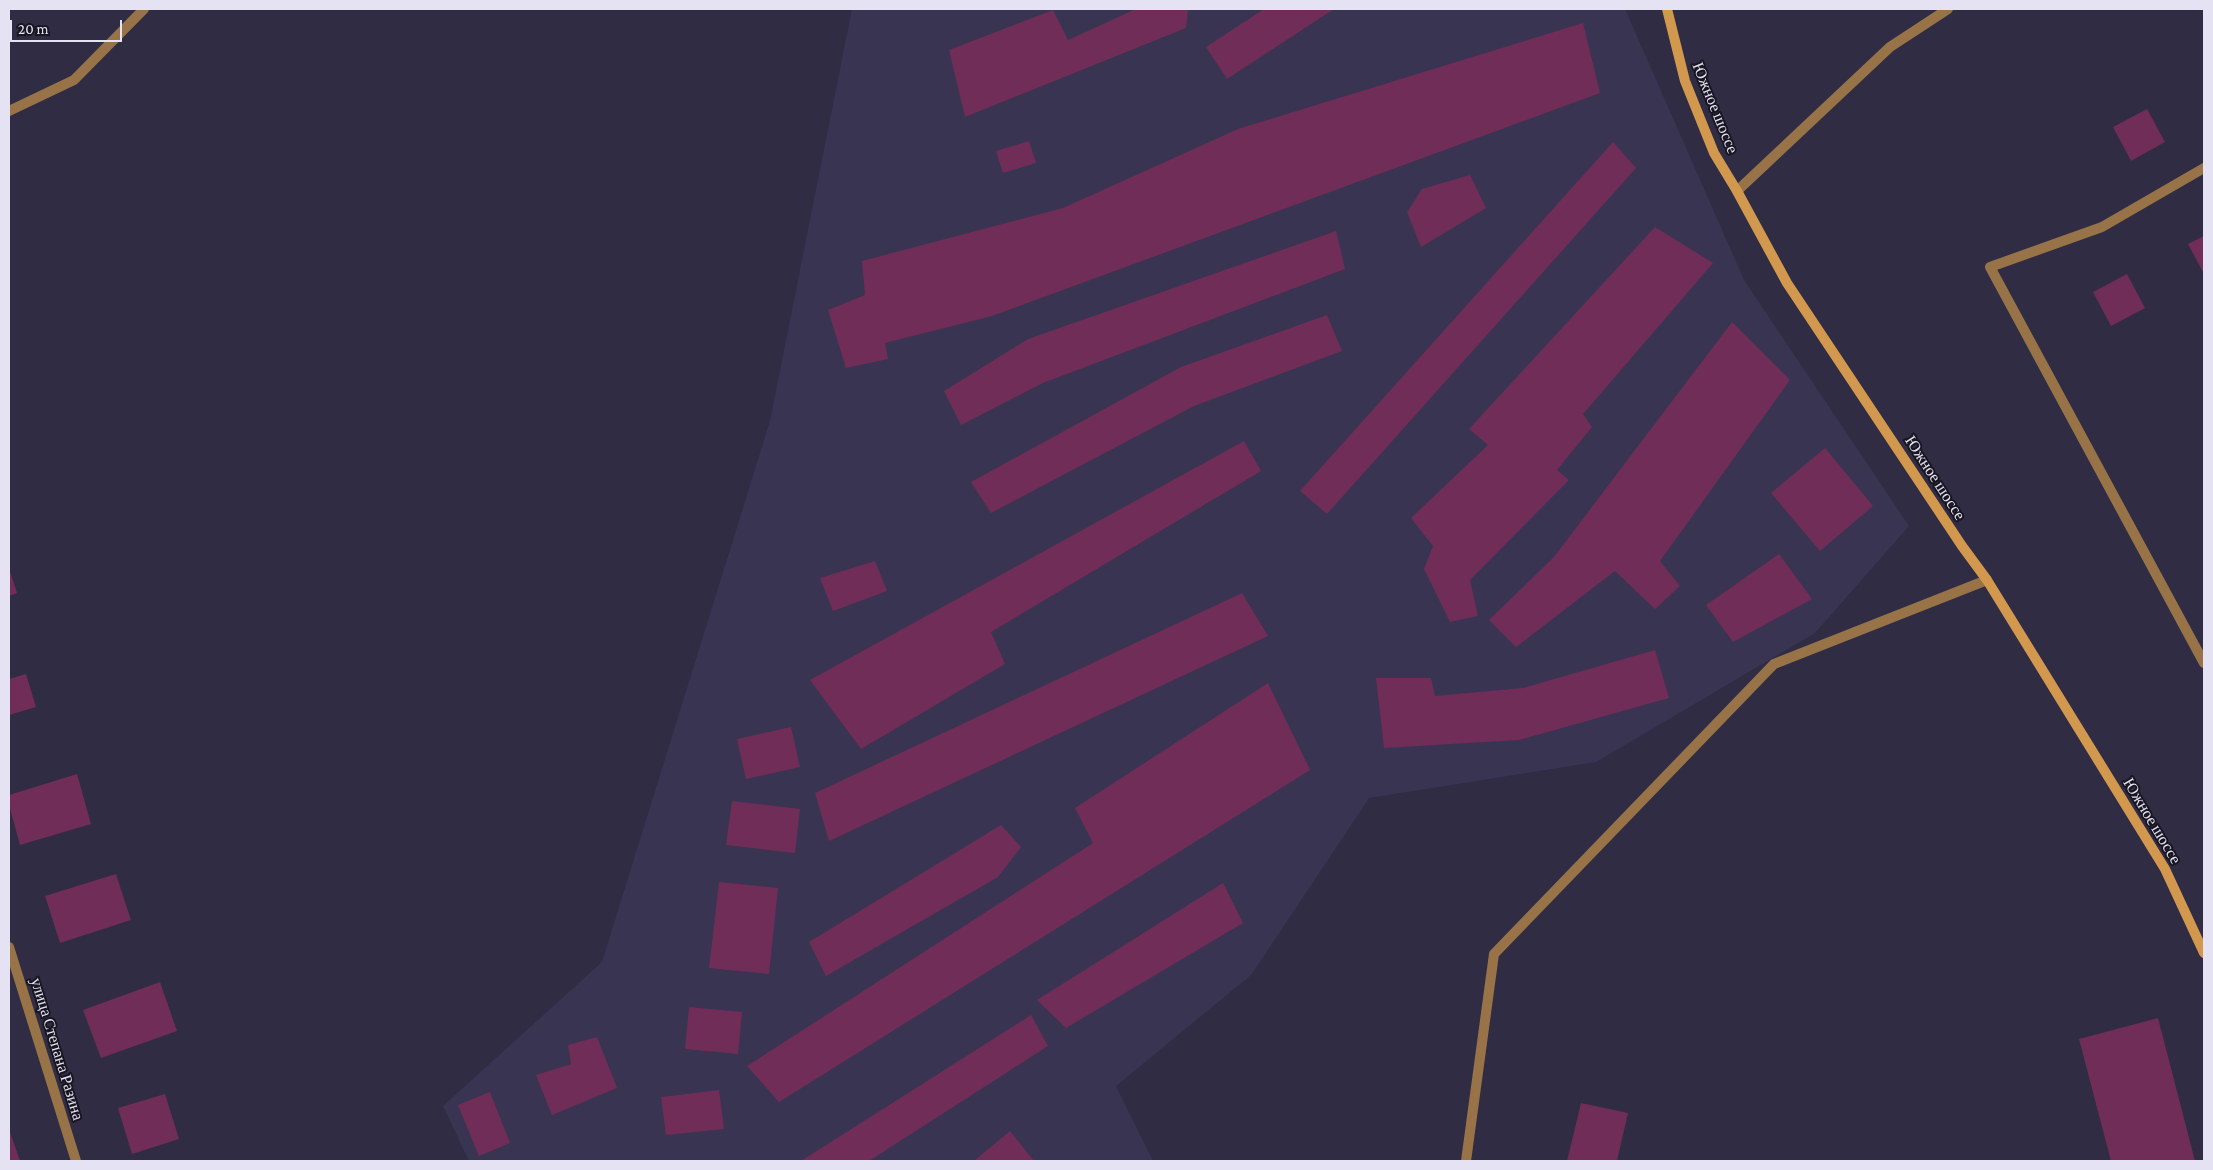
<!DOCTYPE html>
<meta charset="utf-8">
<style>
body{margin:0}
#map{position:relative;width:2213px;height:1170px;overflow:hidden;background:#302c44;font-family:"Crimson Pro",serif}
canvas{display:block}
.frame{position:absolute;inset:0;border:10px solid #e5e2f3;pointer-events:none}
.scale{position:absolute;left:10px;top:20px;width:112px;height:22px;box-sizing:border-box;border:2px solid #e5e2f3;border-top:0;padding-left:6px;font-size:15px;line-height:18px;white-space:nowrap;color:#e5e2f3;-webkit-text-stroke:4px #181621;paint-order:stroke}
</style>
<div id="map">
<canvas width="2213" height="1170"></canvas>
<div class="frame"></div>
<div class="scale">20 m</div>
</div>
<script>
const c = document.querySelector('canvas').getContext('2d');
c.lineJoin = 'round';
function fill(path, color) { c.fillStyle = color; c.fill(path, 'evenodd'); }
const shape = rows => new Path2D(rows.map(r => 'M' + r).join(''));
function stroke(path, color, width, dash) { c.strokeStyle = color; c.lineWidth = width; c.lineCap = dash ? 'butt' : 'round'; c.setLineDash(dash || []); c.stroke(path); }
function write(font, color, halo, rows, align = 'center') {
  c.font = font + ' "Crimson Pro",serif'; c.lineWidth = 4; c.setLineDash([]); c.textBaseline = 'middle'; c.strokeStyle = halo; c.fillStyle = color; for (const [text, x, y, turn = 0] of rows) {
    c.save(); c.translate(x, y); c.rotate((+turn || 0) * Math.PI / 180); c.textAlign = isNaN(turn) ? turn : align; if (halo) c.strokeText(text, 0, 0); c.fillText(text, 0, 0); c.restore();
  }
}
fill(shape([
 [852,9,1625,9,1744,280,1909,526,1815,633,1596,762,1369,798,1251,975,1116,1086,1153,1161,469,1161,443,1106,602,962,770,421]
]), '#3a3453');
fill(shape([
 [1136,9,1188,9,1186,28,965,117,949,50,1053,10,1068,40],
 [1264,9,1334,9,1227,79,1206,47],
 [1583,23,1600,93,992,316,885,343,888,359,846,368,828,310,865,295,862,261,1063,208,1238,129],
 [2147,109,2165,142,2131,161,2113,127],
 [1029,141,1036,163,1003,173,996,151],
 [1613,142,1636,168,1327,514,1300,491],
 [1470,175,1486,208,1421,247,1407,212,1422,189],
 [1655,227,1713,263,1583,414,1592,427,1557,470,1569,480,1470,580,1478,616,1450,622,1424,569,1433,546,1411,518,1488,445,1469,429],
 [1336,231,1345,269,1043,383,961,425,944,391,1028,339],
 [2204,236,2204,274,2188,244],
 [2127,274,2145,308,2111,326,2093,292],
 [1327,315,1342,351,1194,406,991,513,971,482,1181,367],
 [1732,322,1790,380,1660,561,1680,586,1655,609,1615,571,1516,647,1489,620,1554,557],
 [1244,441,1261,471,991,632,1005,664,861,749,810,680],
 [1825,448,1873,506,1820,551,1771,493],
 [1779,554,1812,599,1733,642,1706,605],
 [875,561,887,591,833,611,820,578],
 [9,568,17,593,9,596],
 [1242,593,1268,636,829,841,815,793],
 [1655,650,1669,698,1519,740,1384,748,1376,678,1431,678,1435,696,1523,688],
 [26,674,36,707,9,715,9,679],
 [1268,683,1310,770,779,1102,747,1066,1093,843,1075,808],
 [791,727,800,767,746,779,737,739],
 [77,774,91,824,20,845,9,805,9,795],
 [732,801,800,809,795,853,726,845],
 [1001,825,1021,847,998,877,826,976,809,942],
 [116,874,131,920,60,943,45,896],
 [719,882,778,888,769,974,709,968],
 [1223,883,1243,923,1066,1028,1037,1000],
 [160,982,177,1031,101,1058,83,1010],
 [689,1007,742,1012,738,1054,685,1049],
 [1031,1015,1048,1046,869,1161,801,1161],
 [2158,1018,2195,1161,2111,1161,2079,1039],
 [597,1037,617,1088,552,1115,536,1075,571,1064,568,1045],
 [719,1090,724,1129,666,1135,661,1097],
 [490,1092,510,1143,479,1156,458,1105],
 [165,1094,179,1139,132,1154,118,1108],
 [1581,1103,1628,1113,1617,1161,1567,1161],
 [1010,1131,1034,1161,974,1161],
 [10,1132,20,1161,9,1161,9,1133]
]), '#6f2d57');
stroke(shape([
 [9,111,74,80,144,9],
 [2204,168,2102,227,1990,267,2204,663],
 [1737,191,1890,47,1948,9],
 [9,947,76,1161],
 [1466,1161,1494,954,1774,664,1987,580]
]), '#977347', 10);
stroke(shape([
 [1667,9,1685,81,1714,153,1737,191,1787,283,1962,546,1987,580,2165,869,2204,953]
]), '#d2984e', 10);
write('16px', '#e5e2f3', '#181621', [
 ["Южное шоссе",1715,108,68],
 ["Южное шоссе",1935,478,57],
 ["Южное шоссе",2152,821,59],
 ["улица Степана Разина",57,1049,73]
]);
</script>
